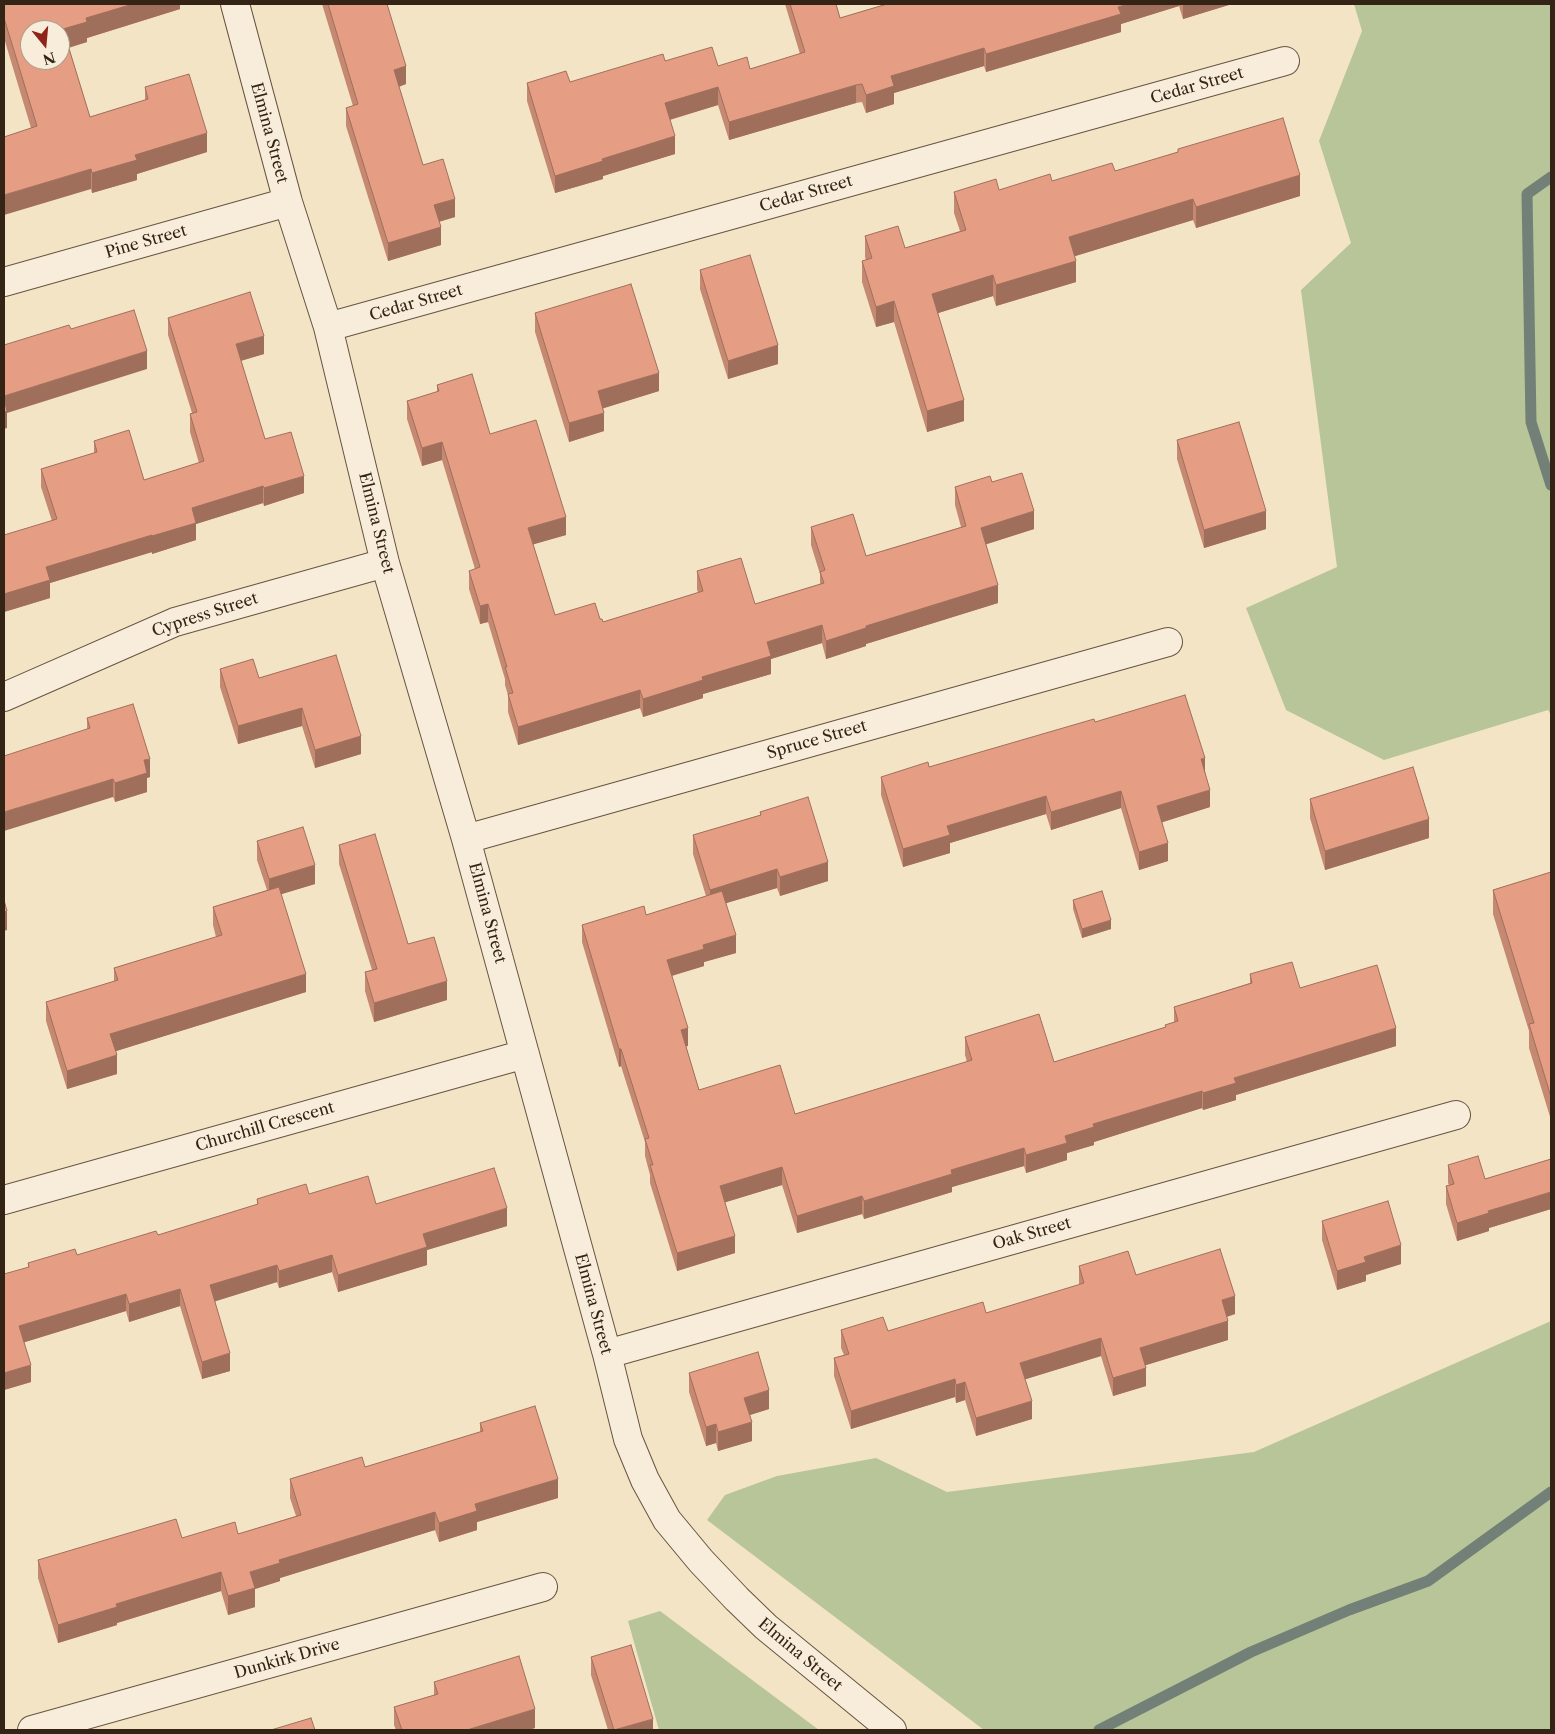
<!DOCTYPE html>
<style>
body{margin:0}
#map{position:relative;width:1555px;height:1734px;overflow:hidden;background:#f4e4c6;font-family:"Libre Caslon Text",serif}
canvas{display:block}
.frame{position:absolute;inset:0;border:5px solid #342415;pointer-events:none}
.north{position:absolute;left:20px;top:20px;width:50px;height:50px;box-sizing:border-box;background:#f8edda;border:1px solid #aa9d8b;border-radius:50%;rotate:163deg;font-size:14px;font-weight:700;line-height:20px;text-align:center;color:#342415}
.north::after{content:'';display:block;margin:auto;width:18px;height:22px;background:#8f2418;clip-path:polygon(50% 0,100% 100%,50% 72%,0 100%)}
</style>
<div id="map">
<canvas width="1555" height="1734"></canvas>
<div class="frame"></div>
<div class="north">N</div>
</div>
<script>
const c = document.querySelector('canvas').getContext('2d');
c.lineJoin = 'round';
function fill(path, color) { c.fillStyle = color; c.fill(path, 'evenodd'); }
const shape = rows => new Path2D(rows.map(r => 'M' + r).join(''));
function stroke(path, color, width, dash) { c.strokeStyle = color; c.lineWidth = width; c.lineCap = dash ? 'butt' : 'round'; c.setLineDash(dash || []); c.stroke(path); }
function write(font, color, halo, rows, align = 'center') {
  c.font = font + ' "Libre Caslon Text",serif'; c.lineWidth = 4.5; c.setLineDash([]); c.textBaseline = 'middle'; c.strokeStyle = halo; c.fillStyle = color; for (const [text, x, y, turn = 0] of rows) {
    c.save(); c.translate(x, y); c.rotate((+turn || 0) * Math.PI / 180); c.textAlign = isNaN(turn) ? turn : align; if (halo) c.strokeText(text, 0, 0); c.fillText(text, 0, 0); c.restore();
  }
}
fill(shape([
 [1354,4,1551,4,1551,715,1548,710,1384,760,1286,710,1246,608,1337,567,1301,290,1351,243,1319,141,1362,31],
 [1551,1321,1551,1730,984,1730,707,1520,725,1495,777,1476,876,1458,947,1492,1254,1452],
 [660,1611,819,1730,659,1730,628,1621]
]), '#b7c598');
stroke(shape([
 [1551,177,1527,194,1531,422,1551,485],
 [1099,1730,1251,1652,1349,1610,1428,1581,1551,1492]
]), '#728077', 11);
const minor = shape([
 [235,4,288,202,328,327,385,563,466,839,607,1354,628,1439,645,1480,667,1520,701,1561,737,1599,766,1627,892,1730],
 [4,282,288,202],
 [328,327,1285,61],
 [4,697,175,622,385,563],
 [466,839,1168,642],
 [4,1200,525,1054],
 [607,1354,1456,1115],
 [32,1730,543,1587]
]);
stroke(minor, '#645441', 30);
stroke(minor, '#f8edda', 28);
fill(shape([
 [4,4,180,4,180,9,87,38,87,42,69,48,90,117,145,100,145,87,207,152,137,174,137,180,92,193,91,189,31,128,4,38],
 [322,4,387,4,406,84,399,87,423,165,455,217,439,222,441,245,388,261,346,126,346,108,353,106],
 [785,4,836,4,840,18,887,4,1232,4,1183,19,1179,6,1121,24,1121,32,986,72,984,66,894,93,894,104,866,113,862,102,856,103,729,140,718,105,670,120,675,154,603,176,603,179,555,193,527,101,527,83,570,82,665,61,750,69,800,54],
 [1178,149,1300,196,1196,228,1193,220,1075,256,1076,282,996,306,993,296,938,313,964,421,927,432,894,322,876,327,862,282,862,261,866,260,865,257,865,236,905,248,960,231,954,213,954,192,999,190,1115,171,1178,152],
 [700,270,778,364,728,379,700,289],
 [535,313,659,391,603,408,604,431,569,442,535,332],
 [168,318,264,354,241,361,265,439,304,493,264,506,263,503,196,524,196,540,152,554,152,552,50,583,50,598,4,612,52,521,41,487,41,469,94,453,94,441,144,480,199,463,190,432,190,414,192,413,168,335],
 [437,385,490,434,566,535,533,544,555,615,600,619,603,622,698,593,697,589,697,571,755,604,820,584,820,574,811,545,811,527,866,556,961,527,955,505,955,487,992,482,1034,529,986,544,998,603,866,644,866,646,826,659,822,643,771,659,771,674,703,694,703,698,643,717,640,708,518,745,508,712,508,695,505,685,505,679,488,622,480,624,469,589,469,571,475,569,442,460,422,466,407,419,407,401,437,392],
 [1177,440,1266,529,1204,548,1177,459],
 [336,655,361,754,315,768,302,726,238,744,220,687,220,669,259,678],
 [87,718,150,777,147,778,147,792,115,802,87,729],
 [1095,722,1205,771,1210,807,1162,822,1168,861,1139,870,1121,808,1051,830,1046,814,950,843,950,853,903,867,881,795,881,777,929,767],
 [1310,799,1429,838,1325,870,1310,818],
 [760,812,828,881,780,896,777,888,726,903,736,953,704,962,704,966,672,976,688,1046,686,1046,699,1090,795,1114,967,1062,965,1055,965,1037,1054,1062,1165,1027,1165,1025,1174,1022,1174,1007,1250,983,1250,974,1300,988,1396,1046,1236,1095,1236,1100,1203,1110,1202,1108,1094,1142,1094,1145,1067,1153,1067,1160,1026,1173,1024,1166,952,1187,952,1192,864,1219,862,1214,797,1233,782,1185,725,1202,735,1253,677,1271,650,1183,650,1175,645,1156,645,1142,621,1066,619,1067,582,942,582,925,646,915,706,896,693,854,693,835,760,815],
 [257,841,315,884,281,894,306,992,116,1051,117,1074,67,1089,46,1021,46,1002,114,982,114,968,216,937,213,925,213,907,267,890,257,860],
 [339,845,408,944,447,1000,374,1022,365,991,365,972,372,970,339,864],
 [1551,872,1551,1120,1529,1048,1529,1031,1493,914,1493,890],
 [1073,900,1111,929,1082,938,1073,909],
 [1551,1159,1551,1209,1489,1228,1489,1231,1457,1241,1446,1204,1446,1186,1449,1185,1448,1183,1448,1165,1485,1179],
 [309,1194,376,1204,507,1226,427,1250,427,1265,338,1292,332,1272,279,1288,277,1282,215,1301,230,1371,202,1379,180,1306,129,1322,126,1311,24,1342,31,1382,4,1390,28,1267,28,1263,77,1255,158,1235,257,1205,257,1199],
 [1322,1221,1401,1264,1366,1275,1366,1281,1337,1290,1322,1240],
 [1079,1266,1136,1275,1235,1314,1227,1317,1228,1340,1145,1365,1146,1386,1113,1396,1101,1356,1025,1379,1032,1419,976,1436,965,1400,956,1403,955,1397,851,1429,834,1376,834,1358,844,1355,841,1348,841,1330,888,1331,986,1313,1079,1285],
 [689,1373,769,1409,749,1415,752,1441,718,1451,716,1443,706,1446,689,1392],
 [480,1423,558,1498,477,1522,477,1530,439,1542,435,1530,280,1578,280,1581,255,1589,255,1607,228,1615,221,1591,117,1623,117,1625,58,1643,38,1578,38,1560,182,1538,238,1534,296,1516,290,1498,290,1479,365,1467,480,1432],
 [591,1657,653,1730,608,1730,591,1675],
 [434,1682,535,1728,528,1730,396,1730,394,1725,394,1707,434,1695]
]), '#c58871');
fill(shape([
 [133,4,180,4,180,9,87,38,87,42,63,49,63,29,86,18],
 [1128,4,1179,4,1179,6,1121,24,1121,32,986,72,986,54],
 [1183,4,1232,4,1183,19],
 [984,48,984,66,894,93,894,104,866,113,866,95,891,76],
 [406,66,406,84,394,88,394,70],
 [856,85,856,103,729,140,729,122],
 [718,87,718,105,665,121,665,103],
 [207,133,207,152,137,174,137,180,92,193,92,173,135,155],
 [675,136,675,154,603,176,603,179,555,193,555,176,602,159],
 [91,169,91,189,4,215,4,195],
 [1300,175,1300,196,1196,228,1196,207],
 [455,199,455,217,434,223,434,205],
 [1193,199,1193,220,1069,258,1069,237],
 [441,227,441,245,388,261,388,243],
 [1076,261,1076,282,996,306,996,285],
 [993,275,993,296,932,315,932,294],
 [894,301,894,322,876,327,876,307],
 [264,336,264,354,236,362,236,344],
 [778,345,778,364,728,379,728,361],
 [147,351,147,369,7,413,7,428,4,429,4,396],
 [659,373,659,391,598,410,598,391],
 [964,400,964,421,927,432,927,411],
 [604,413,604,431,569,442,569,423],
 [442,442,442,460,422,466,422,448],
 [304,476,304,493,264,506,264,488],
 [263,486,263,503,196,524,196,540,152,554,152,536,192,508],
 [1034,511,1034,529,981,546,981,528],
 [1266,511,1266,529,1204,548,1204,530],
 [566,517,566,535,528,546,528,528],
 [152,535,152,552,50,583,50,598,4,612,4,594,46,567],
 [998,585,998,603,866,644,866,646,826,659,826,641,866,626],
 [488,604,488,622,480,624,480,606],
 [822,625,822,643,771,659,771,674,703,694,703,698,643,717,643,699,702,677,767,642],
 [640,690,640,708,518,745,518,727],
 [302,708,302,726,238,744,238,726],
 [361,736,361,754,315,768,315,750],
 [1205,758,1205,776,1201,759],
 [150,759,150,777,147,778,147,792,115,802,115,783,144,760],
 [113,779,113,797,4,831,4,812],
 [1210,790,1210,807,1157,824,1157,806],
 [1121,791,1121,808,1051,830,1051,812],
 [1046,796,1046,814,950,843,950,853,903,867,903,849,947,826],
 [1429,819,1429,838,1325,870,1325,851],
 [1168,843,1168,861,1139,870,1139,852],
 [828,862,828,881,780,896,780,877],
 [315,865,315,884,269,898,269,879],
 [777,869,777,888,710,908,710,890],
 [7,911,7,930,4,931,4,912],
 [1111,920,1111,929,1082,938,1082,929],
 [736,935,736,953,704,962,704,966,667,977,667,960,703,945],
 [306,974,306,992,110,1053,110,1034],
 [447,981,447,1000,374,1022,374,1003],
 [688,1028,688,1046,681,1048,681,1030],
 [1396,1028,1396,1046,1236,1095,1236,1100,1203,1110,1203,1093,1234,1078],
 [619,1049,621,1049,621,1066,619,1067],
 [117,1055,117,1074,67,1089,67,1071],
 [1202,1091,1202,1108,1094,1142,1094,1145,1067,1153,1067,1160,1026,1173,1026,1155,1065,1136,1093,1124],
 [1024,1148,1024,1166,952,1187,952,1192,864,1219,864,1201,951,1170],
 [782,1167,782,1185,720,1204,720,1186],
 [1551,1192,1551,1209,1489,1228,1489,1231,1457,1241,1457,1223,1488,1211],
 [862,1196,862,1214,797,1233,797,1216],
 [507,1208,507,1226,427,1250,427,1265,338,1292,338,1275,423,1234],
 [735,1236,735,1253,677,1271,677,1253],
 [1401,1245,1401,1264,1366,1275,1366,1281,1337,1290,1337,1271,1364,1257],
 [332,1255,332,1272,279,1288,279,1271],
 [277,1265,277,1282,210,1303,210,1285],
 [180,1289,180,1306,129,1322,129,1304],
 [126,1294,126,1311,19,1344,19,1326],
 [1235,1296,1235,1314,1222,1318,1222,1300],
 [1228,1321,1228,1340,1140,1367,1140,1348],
 [1101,1338,1101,1356,1020,1381,1020,1363],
 [230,1353,230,1371,202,1379,202,1362],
 [31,1365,31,1382,4,1390,4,1373],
 [1146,1368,1146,1386,1113,1396,1113,1378],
 [955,1379,955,1397,851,1429,851,1411],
 [965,1382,965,1400,956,1403,956,1385],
 [769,1390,769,1409,744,1417,744,1398],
 [1032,1401,1032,1419,976,1436,976,1418],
 [752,1422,752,1441,718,1451,718,1432],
 [716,1424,716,1443,706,1446,706,1427],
 [558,1479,558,1498,477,1522,477,1530,439,1542,439,1523,475,1504],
 [435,1512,435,1530,280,1578,280,1581,255,1589,255,1607,228,1615,228,1596,250,1572,279,1560],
 [221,1572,221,1591,117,1623,117,1625,58,1643,58,1625,116,1604],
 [535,1709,535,1728,528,1730,467,1730],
 [653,1719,653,1730,615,1730]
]), '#a06f5c');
const building = shape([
 [4,4,133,4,86,18,87,22,63,29,90,117,148,99,145,87,189,74,207,133,135,155,137,160,92,173,91,169,4,195,4,137,37,126,4,18,4,4],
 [30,30,60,30,60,60,30,60,30,30],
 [328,4,387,4,406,66,394,70,423,165,443,159,455,199,434,205,441,227,388,243,346,108,358,104,328,4],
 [790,4,836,4,840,18,887,4,1128,4,1118,7,1121,14,986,54,984,48,891,76,894,86,866,95,862,84,856,85,729,122,718,87,665,103,675,136,602,159,603,161,555,176,527,83,566,71,570,82,663,54,665,61,712,47,718,66,747,57,750,69,805,52,790,4],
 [1283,118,1300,175,1196,207,1193,199,1069,237,1076,261,996,285,993,275,932,294,964,400,927,411,894,301,876,307,862,261,872,258,865,236,898,226,905,248,966,230,954,192,996,179,999,190,1050,174,1052,181,1112,163,1115,171,1178,152,1178,149,1283,118],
 [750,255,778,345,728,361,700,270,750,255],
 [631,284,659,373,598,391,604,413,569,423,535,313,631,284],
 [250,292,264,336,236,344,265,439,291,432,304,476,264,488,263,486,192,508,196,523,152,536,152,535,46,567,50,580,4,594,4,535,57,519,41,469,97,452,94,441,129,430,144,480,204,461,190,414,197,412,168,318,250,292],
 [134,310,147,351,4,396,4,345,69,325,71,329,134,310],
 [472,374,490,434,536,420,566,517,528,528,555,615,595,603,600,619,602,619,603,622,703,591,697,571,741,558,755,604,824,583,820,572,825,570,811,527,853,514,866,556,966,526,955,487,990,476,992,482,1022,473,1034,511,981,528,998,585,866,626,866,628,826,641,822,625,767,642,771,656,702,677,703,680,643,699,640,690,518,727,508,694,513,693,505,667,507,667,488,604,480,606,469,571,480,567,442,442,422,448,407,401,439,391,437,385,472,374],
 [4,399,7,411,4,412,4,399],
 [1239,422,1266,511,1204,530,1177,440,1239,422],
 [336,655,361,736,315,750,302,708,238,726,220,669,253,659,259,678,336,655],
 [1185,695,1205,758,1201,759,1210,790,1157,806,1168,843,1139,852,1121,791,1051,812,1046,796,947,826,950,835,903,849,881,777,928,762,929,767,1094,719,1095,722,1185,695],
 [133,704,150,759,144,760,147,773,115,783,113,779,4,812,4,756,90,728,87,718,133,704],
 [1413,767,1429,819,1325,851,1310,799,1413,767],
 [808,797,828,862,780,877,777,869,710,890,693,835,761,815,760,812,808,797],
 [303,827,315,865,269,879,257,841,303,827],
 [375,834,408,944,434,937,447,981,374,1003,365,972,377,969,339,845,375,834],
 [1551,872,1551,1097,1529,1024,1534,1023,1493,890,1551,872],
 [279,887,306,974,110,1034,117,1055,67,1071,46,1002,118,980,114,968,222,935,213,907,279,887],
 [722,891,736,935,703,945,704,949,667,960,688,1028,681,1030,699,1090,780,1065,795,1114,972,1060,965,1037,1039,1014,1054,1062,1166,1027,1165,1025,1178,1021,1174,1007,1252,983,1250,974,1292,962,1300,988,1377,965,1396,1028,1234,1078,1236,1083,1203,1093,1202,1091,1093,1124,1094,1127,1065,1136,1067,1143,1026,1155,1024,1148,951,1170,952,1174,864,1201,862,1196,797,1216,782,1167,720,1186,735,1236,677,1253,650,1165,653,1165,645,1139,649,1138,621,1049,619,1049,582,925,644,906,646,915,722,891],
 [1102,891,1111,920,1082,929,1073,900,1102,891],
 [4,900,7,911,4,912,4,900],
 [1478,1156,1485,1179,1551,1159,1551,1192,1488,1211,1489,1213,1457,1223,1446,1186,1454,1184,1448,1165,1478,1156],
 [494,1168,507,1208,423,1234,427,1247,338,1275,332,1255,279,1271,277,1265,210,1285,230,1353,202,1362,180,1289,129,1304,126,1294,19,1326,31,1365,4,1373,4,1274,29,1267,28,1263,75,1249,77,1255,156,1231,158,1235,258,1204,257,1199,306,1184,309,1194,368,1176,376,1204,494,1168],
 [1388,1201,1401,1245,1364,1257,1366,1262,1337,1271,1322,1221,1388,1201],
 [1220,1249,1235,1296,1222,1300,1228,1321,1140,1348,1146,1368,1113,1378,1101,1338,1020,1363,1032,1401,976,1418,965,1382,956,1385,955,1379,851,1411,834,1358,849,1354,841,1330,883,1317,888,1331,983,1302,986,1313,1084,1283,1079,1266,1128,1251,1136,1275,1220,1249],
 [758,1352,769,1390,744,1398,752,1422,718,1432,716,1424,706,1427,689,1373,758,1352],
 [535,1406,558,1479,475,1504,477,1511,439,1523,435,1512,279,1560,280,1563,250,1572,255,1588,228,1596,221,1572,116,1604,117,1607,58,1625,38,1560,176,1519,182,1538,235,1522,238,1534,301,1515,290,1479,362,1457,365,1467,483,1431,480,1423,535,1406],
 [631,1645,653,1719,614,1730,591,1657,631,1645],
 [519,1656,535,1709,467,1730,402,1730,394,1707,438,1694,434,1682,519,1656],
 [311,1718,315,1730,271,1730,311,1718]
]);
fill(building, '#e59e83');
stroke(building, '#a06f5c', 1);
write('16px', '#342415', '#f8edda', [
 ["Cedar Street",1197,86,-16],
 ["Elmina Street",269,133,75],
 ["Cedar Street",806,194,-16],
 ["Pine Street",146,242,-16],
 ["Cedar Street",416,303,-16],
 ["Elmina Street",376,523,76],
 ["Cypress Street",205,615,-18],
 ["Spruce Street",817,740,-16],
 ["Elmina Street",487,913,75],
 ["Churchill Crescent",265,1127,-16],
 ["Oak Street",1032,1234,-16],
 ["Elmina Street",593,1304,75],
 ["Elmina Street",800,1655,40],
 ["Dunkirk Drive",287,1659,-16]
]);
</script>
